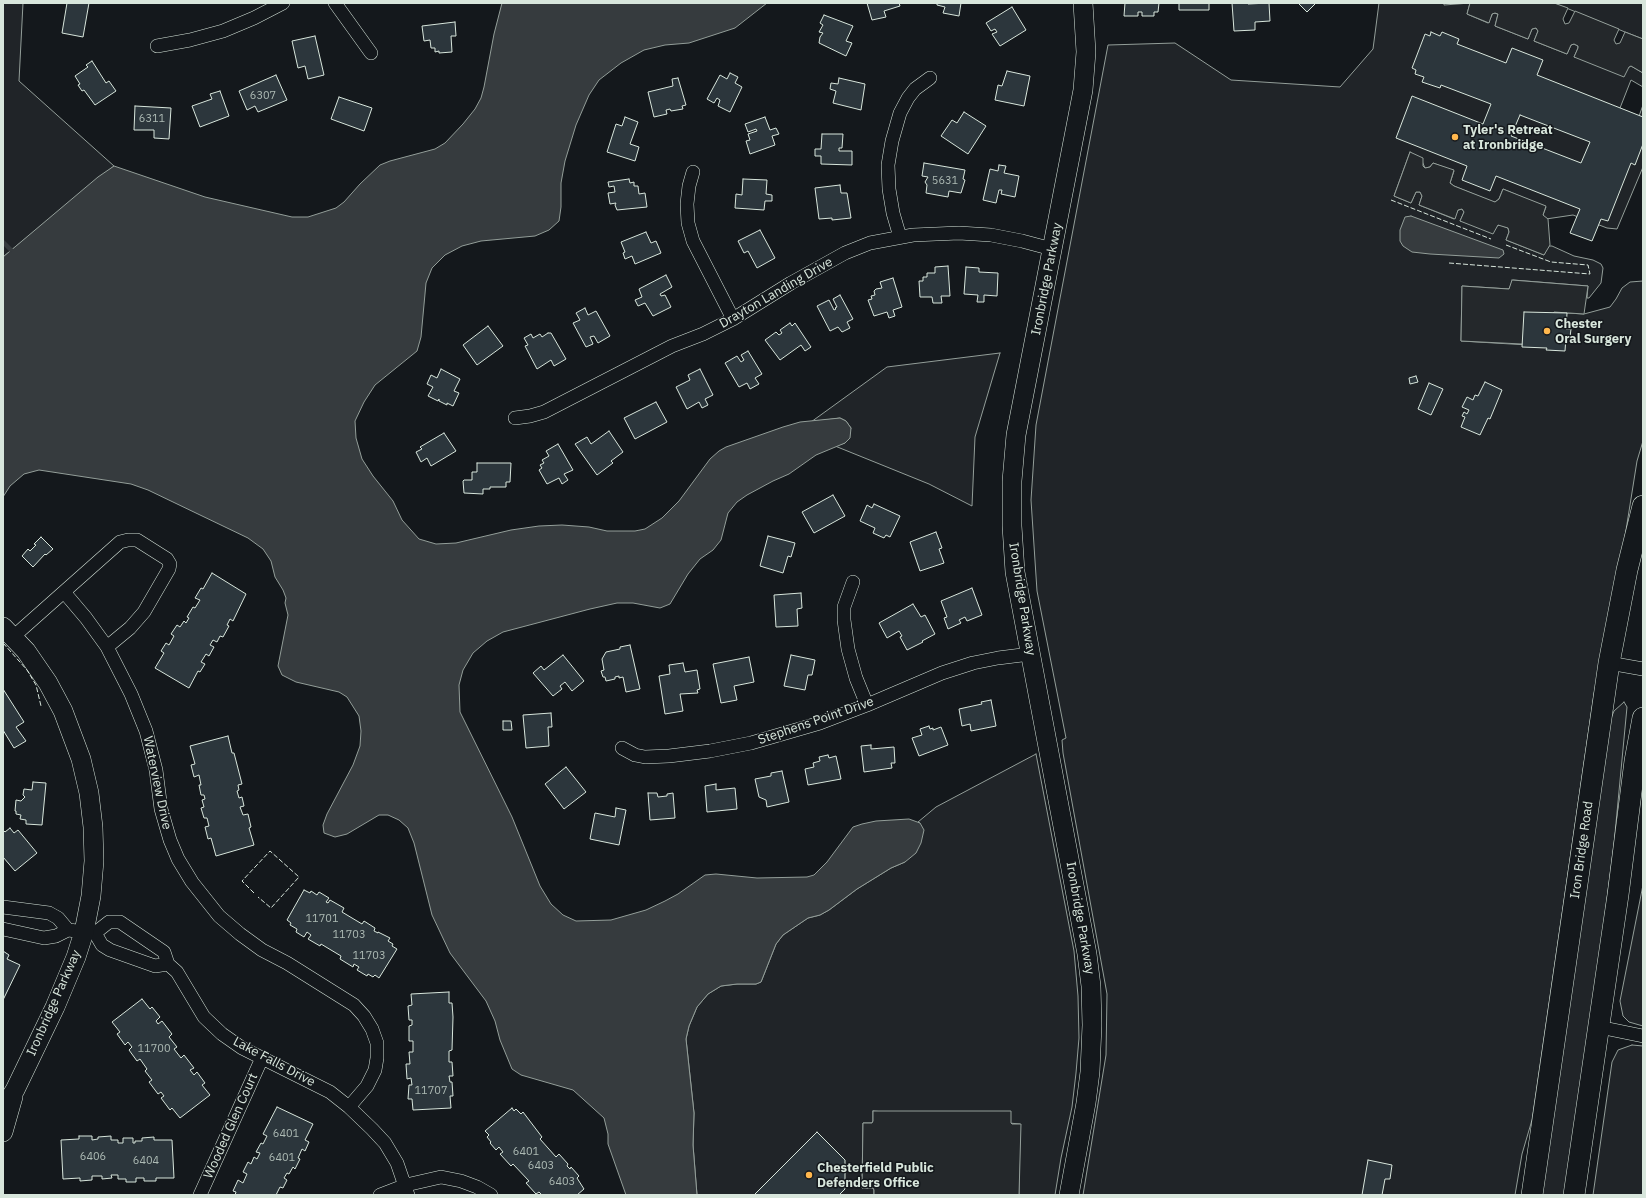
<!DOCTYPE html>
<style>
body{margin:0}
#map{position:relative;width:1646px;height:1198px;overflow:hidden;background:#14181c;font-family:"IBM Plex Sans",sans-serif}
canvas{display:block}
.frame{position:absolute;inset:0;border:4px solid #d8e6dc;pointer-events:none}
</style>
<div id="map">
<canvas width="1646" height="1198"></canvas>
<div class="frame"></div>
</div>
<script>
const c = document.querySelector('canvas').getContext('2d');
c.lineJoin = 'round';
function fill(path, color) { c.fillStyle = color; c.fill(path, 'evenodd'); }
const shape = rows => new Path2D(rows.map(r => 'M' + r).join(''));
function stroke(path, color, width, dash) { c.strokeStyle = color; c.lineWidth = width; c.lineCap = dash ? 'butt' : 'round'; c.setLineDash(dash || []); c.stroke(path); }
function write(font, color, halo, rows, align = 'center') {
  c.font = font + ' "IBM Plex Sans",sans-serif'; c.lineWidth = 3; c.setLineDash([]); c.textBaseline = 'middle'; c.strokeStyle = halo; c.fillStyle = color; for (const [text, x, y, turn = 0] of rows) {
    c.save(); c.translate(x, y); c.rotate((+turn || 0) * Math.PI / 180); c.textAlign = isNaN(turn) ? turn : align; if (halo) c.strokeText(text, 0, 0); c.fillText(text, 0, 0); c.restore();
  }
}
const green = shape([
 [3,3,23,3,19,81,114,166,3,257,3,3],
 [1379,3,1444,3,1444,5,1470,3,1467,14,1488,23,1493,13,1498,14,1495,26,1528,39,1532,29,1536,28,1538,31,1534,41,1567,54,1571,45,1574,44,1578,46,1578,48,1574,57,1627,68,1631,66,1643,73,1643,87,1631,80,1620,108,1638,119,1643,105,1643,167,1617,229,1607,228,1573,215,1546,219,1543,215,1546,207,1503,189,1499,199,1495,202,1493,202,1454,186,1450,183,1454,171,1433,163,1430,167,1425,168,1422,161,1410,152,1394,196,1411,203,1416,192,1420,192,1422,196,1419,205,1454,219,1458,210,1462,209,1464,212,1460,221,1497,226,1500,225,1508,228,1509,232,1506,240,1544,255,1548,246,1552,246,1574,256,1593,260,1601,264,1603,268,1601,283,1589,298,1587,298,1588,286,1513,280,1509,289,1462,286,1461,341,1562,347,1565,315,1567,313,1584,314,1610,307,1616,299,1622,288,1630,282,1643,281,1643,441,1637,461,1623,549,1594,694,1532,1120,1522,1154,1515,1195,1083,1195,1106,1055,1107,994,1063,753,1062,740,1066,738,1037,591,1031,500,1036,425,1108,45,1175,43,1231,80,1340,87,1373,49,1379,3],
 [1554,3,1643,3,1643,39,1625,32,1554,3],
 [1000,353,975,437,972,506,929,484,835,446,845,443,851,428,846,421,840,418,811,422,887,367,1000,353],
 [1624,702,1627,707,1614,844,1600,954,1565,1195,1539,1195,1607,728,1614,711,1624,702],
 [1036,754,1074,951,1078,996,1079,1038,1076,1073,1072,1107,1061,1158,1055,1195,1019,1195,1020,1124,873,1111,873,1121,872,1123,863,1123,862,1188,873,1188,874,1190,874,1195,697,1195,693,1145,694,1113,686,1039,689,1026,697,1007,708,994,721,986,737,984,756,984,761,982,776,944,783,935,808,918,820,915,829,910,857,889,891,868,905,862,920,823,918,822,936,807,1036,754],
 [1643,885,1643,1026,1629,1022,1623,1016,1620,1001,1643,885],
 [1632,1045,1643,1046,1643,1195,1593,1195,1612,1062,1618,1050,1632,1045]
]);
fill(green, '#202428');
stroke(green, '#939e99', 1);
const parking = shape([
 [1470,3,1554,3,1568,8,1563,19,1565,24,1569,23,1575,11,1619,29,1614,40,1616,44,1620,43,1625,32,1643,39,1643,73,1631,66,1629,67,1624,77,1574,57,1578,48,1578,46,1574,44,1571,45,1567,54,1534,41,1538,31,1536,28,1532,29,1528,39,1495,26,1498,14,1495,13,1492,14,1489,23,1467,14,1470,3],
 [1410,152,1423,158,1423,166,1425,168,1430,167,1433,163,1454,170,1450,183,1454,186,1495,202,1499,199,1503,189,1546,206,1543,215,1548,219,1550,245,1544,255,1506,240,1509,232,1508,228,1498,225,1493,234,1460,221,1464,212,1462,209,1458,210,1455,219,1419,205,1422,196,1420,192,1416,192,1411,203,1394,196,1410,152],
 [1512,280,1588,286,1584,314,1554,312,1522,344,1461,341,1462,286,1509,289,1512,280],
 [873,1111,1011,1111,1011,1123,1012,1124,1021,1124,1019,1195,874,1195,874,1190,873,1188,862,1188,863,1123,872,1123,873,1121,873,1111]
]);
fill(parking, '#24282b');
stroke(parking, '#939e99', 1);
const water = shape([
 [502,3,767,3,735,28,689,43,665,45,644,50,621,63,599,80,589,95,576,125,565,161,561,183,561,207,559,221,549,230,535,236,481,241,462,246,445,255,432,268,426,283,421,337,417,351,375,385,364,402,355,421,356,438,362,459,373,476,393,501,402,520,419,539,436,544,456,543,511,530,539,526,562,525,589,527,607,531,635,531,645,529,662,518,679,501,710,459,719,451,726,447,783,427,800,422,840,418,846,421,851,428,850,438,845,443,816,455,789,474,773,481,747,495,737,502,728,513,721,540,713,550,700,559,688,574,670,604,660,608,633,603,617,603,590,609,503,632,487,641,473,653,463,670,459,685,460,712,512,817,540,886,551,904,563,915,576,921,611,920,646,910,665,901,678,894,705,875,716,874,757,878,807,877,814,875,827,862,853,827,862,824,876,821,909,819,920,823,924,830,921,843,916,853,905,862,891,868,857,889,829,910,820,915,808,918,783,935,776,944,761,982,756,984,737,984,721,986,708,994,697,1007,689,1026,686,1039,694,1113,693,1145,697,1195,626,1195,608,1144,608,1134,604,1118,573,1090,521,1075,512,1069,500,1040,495,1021,486,1001,450,953,432,915,414,843,408,828,399,820,388,815,379,815,347,834,335,837,324,833,323,825,327,814,353,765,360,746,361,731,359,716,347,697,339,692,296,682,282,675,278,666,288,615,285,603,286,598,283,590,275,577,271,561,263,549,248,538,148,490,131,484,39,470,24,474,10,486,3,497,3,257,98,177,114,166,205,197,292,217,308,217,336,208,344,202,360,184,380,165,390,161,435,149,445,143,463,124,475,109,481,98,484,87,494,34,502,3],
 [1411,216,1503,250,1504,254,1499,258,1430,254,1412,252,1403,246,1400,241,1400,230,1405,217,1411,216]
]);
fill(water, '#363b3e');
stroke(water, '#939e99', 1);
stroke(shape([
 [3,242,11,250]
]), '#363b3e', 4.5);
const building = shape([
 [67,3,89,3,83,37,62,33,67,3],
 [867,3,899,3,900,6,884,11,886,17,872,20,867,3],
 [937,3,961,3,959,16,943,13,945,7,937,5,937,3],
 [1125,3,1159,3,1158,12,1154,12,1154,16,1142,16,1142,12,1138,12,1138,16,1124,16,1125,3],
 [1179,3,1209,3,1209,10,1179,10,1179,3],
 [1232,3,1248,3,1248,4,1269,3,1270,21,1255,22,1255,30,1234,31,1232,3],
 [1298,3,1316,3,1307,12,1298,3],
 [1012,7,1026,30,1000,46,992,34,997,32,995,29,991,31,986,23,1012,7],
 [824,15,853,26,846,41,852,43,846,56,819,43,820,37,823,33,819,32,823,25,820,23,824,15],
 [455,22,456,36,451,36,452,52,439,53,439,51,435,52,435,48,431,48,430,40,424,41,422,26,455,22],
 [1431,32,1440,36,1442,32,1459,39,1457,44,1506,63,1512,48,1543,60,1537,75,1643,117,1643,144,1635,165,1631,163,1608,221,1601,219,1592,241,1570,233,1580,209,1496,176,1490,191,1462,180,1467,166,1396,138,1412,96,1483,124,1491,104,1441,85,1440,88,1422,82,1424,77,1415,74,1416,70,1412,68,1425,34,1430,36,1431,32],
 [1520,115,1590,142,1581,163,1511,136,1520,115],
 [315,36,324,75,308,79,305,66,298,68,292,41,315,36],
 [92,61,106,83,109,81,116,91,95,105,84,90,82,91,78,85,80,84,75,76,88,67,86,65,92,61],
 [1007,71,1030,76,1024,106,995,100,998,85,1002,86,1007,71],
 [730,73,738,77,735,83,742,87,730,112,718,106,720,100,717,98,714,103,707,99,720,75,727,79,730,73],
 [276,75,287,100,258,112,255,106,247,110,239,91,276,75],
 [678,78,686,105,682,106,683,109,671,111,670,109,666,110,667,114,654,117,648,92,673,86,672,79,678,78],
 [839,78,865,84,861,110,833,103,836,91,830,89,831,83,838,84,839,78],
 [220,91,229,116,200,127,192,106,212,99,210,94,220,91],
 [339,97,372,108,364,131,331,119,339,97],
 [135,106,171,108,169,139,154,138,154,130,134,130,135,106],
 [964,112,986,126,968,154,941,136,952,120,957,123,964,112],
 [625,117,638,122,630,144,639,147,635,161,607,152,616,124,622,126,625,117],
 [765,117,770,130,776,128,779,134,772,136,775,145,750,154,746,141,750,140,748,134,757,131,756,129,748,132,745,124,765,117],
 [822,134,843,134,842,148,839,148,839,151,852,151,852,165,821,164,821,156,815,156,815,149,821,149,822,134],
 [924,163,965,170,963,179,965,180,961,193,949,191,948,197,926,193,927,185,925,182,928,177,922,176,924,163],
 [999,165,1006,166,1004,173,1019,176,1015,197,1001,194,1002,190,999,190,996,203,983,200,990,169,998,171,999,165],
 [629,179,630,183,634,182,634,186,638,186,639,194,645,193,647,207,617,210,615,205,616,203,610,204,608,193,615,192,614,186,609,187,608,182,629,179],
 [743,179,767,180,766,194,772,195,772,201,765,201,764,210,735,208,736,194,742,195,743,179],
 [840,185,841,193,847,193,851,218,832,220,832,218,819,219,815,188,840,185],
 [760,230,775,258,757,268,748,251,744,253,738,241,760,230],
 [646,232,651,243,656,241,661,253,635,264,632,256,625,259,623,253,625,252,621,242,646,232],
 [948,266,950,296,941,296,942,303,933,303,932,297,920,297,919,281,923,281,923,277,927,277,927,273,935,273,935,267,948,266],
 [966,267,979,268,979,272,998,273,997,296,984,295,984,302,977,302,978,295,964,294,966,267],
 [666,275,672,287,660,294,661,296,665,295,671,307,653,316,645,303,638,306,635,300,642,297,639,289,666,275],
 [893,278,902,307,893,310,895,316,889,318,887,312,874,316,868,300,872,299,871,296,875,295,874,291,876,289,882,288,880,282,893,278],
 [840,295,853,319,847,322,850,328,842,332,838,327,830,331,817,306,829,300,834,310,836,309,835,308,837,307,833,299,840,295],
 [585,308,588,315,596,311,610,336,598,343,594,336,590,337,593,344,586,347,573,323,580,320,576,313,585,308],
 [1524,312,1567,313,1566,329,1571,329,1570,337,1566,337,1565,351,1546,350,1547,348,1522,347,1524,312],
 [790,323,792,326,795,323,811,347,805,351,801,345,780,360,765,340,776,332,779,335,782,333,780,330,790,323],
 [488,326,503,346,477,365,463,345,488,326],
 [548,333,551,333,566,359,554,366,551,360,537,369,525,346,528,345,524,338,531,334,533,338,540,334,542,337,548,333],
 [748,351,762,374,755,378,759,384,750,389,747,383,739,387,725,363,737,356,741,362,744,360,741,355,748,351],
 [441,369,460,379,454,391,459,393,453,406,447,403,447,405,439,401,439,399,438,401,428,396,433,387,427,384,431,375,437,378,441,369],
 [700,369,713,395,705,399,708,405,702,408,699,402,687,409,676,387,690,380,688,375,700,369],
 [1416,376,1418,382,1410,384,1409,378,1416,376],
 [1485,382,1502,390,1490,419,1488,418,1480,435,1461,427,1465,417,1462,416,1464,412,1467,414,1469,410,1462,407,1467,397,1473,400,1475,395,1478,396,1485,382],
 [1429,383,1443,389,1431,415,1418,409,1429,383],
 [656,402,667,422,635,439,624,418,656,402],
 [609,431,623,452,611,461,613,463,597,475,575,444,587,437,591,444,609,431],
 [444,433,456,451,431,466,427,458,421,462,416,452,422,449,420,447,444,433],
 [558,444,573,470,564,474,568,480,562,484,559,478,547,484,539,470,542,468,540,465,544,463,542,460,549,456,546,451,558,444],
 [477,463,511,463,510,482,506,482,506,487,490,487,490,489,483,489,483,494,464,493,463,481,464,480,472,480,472,472,477,472,477,463],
 [833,495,845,516,814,533,802,512,833,495],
 [874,504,900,516,890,537,886,535,884,538,873,533,875,528,860,521,867,505,872,508,874,504],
 [936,532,942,548,939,549,944,563,920,571,910,542,936,532],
 [768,536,795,543,791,557,788,556,783,573,760,566,768,536],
 [41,537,53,549,46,555,45,554,33,567,22,556,28,549,30,551,36,545,34,544,41,537],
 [212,573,246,594,233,621,230,619,227,625,229,626,223,637,220,636,217,642,213,640,210,645,214,647,209,656,206,654,201,662,205,664,200,672,198,671,189,688,155,668,164,653,161,651,166,643,169,645,174,636,171,634,177,625,180,627,184,621,186,623,189,618,187,617,193,607,195,608,200,600,195,598,201,588,203,589,212,573],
 [972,588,982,615,967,621,965,617,959,620,961,623,948,629,944,618,947,617,941,601,972,588],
 [801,593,802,608,797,609,798,626,776,627,774,595,801,593],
 [913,604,921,617,925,615,935,634,922,641,923,642,907,650,900,637,902,636,899,631,887,638,879,623,913,604],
 [630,645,640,689,626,692,623,677,619,678,619,676,615,677,615,679,606,681,605,677,603,677,601,671,604,670,602,659,606,652,620,649,620,647,630,645],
 [563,655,584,681,572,691,565,682,560,686,562,689,553,696,533,673,541,666,544,670,563,655],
 [791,655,815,660,812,675,808,675,805,690,784,686,791,655],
 [749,657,754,682,734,686,737,700,721,703,713,664,749,657],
 [683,663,685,672,697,670,700,689,697,690,698,693,680,694,683,711,665,714,659,676,670,674,669,665,683,663],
 [3,689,24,722,16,727,26,741,14,748,3,730,3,689],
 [991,700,996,726,971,731,970,724,962,726,959,709,982,704,981,702,991,700],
 [551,713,552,727,548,727,549,746,526,748,523,715,551,713],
 [503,721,511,721,512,730,503,730,503,721],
 [929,726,930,729,933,728,933,730,941,727,948,745,919,756,912,738,922,735,920,729,929,726],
 [228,736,232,753,234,753,242,784,238,785,239,790,237,791,239,798,242,797,244,806,240,807,243,815,248,814,251,827,249,828,254,845,216,856,211,838,208,839,205,827,209,826,207,818,204,818,201,808,204,807,202,800,205,799,204,795,201,795,199,785,201,785,199,775,194,777,191,765,195,764,190,746,228,736],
 [871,745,871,749,894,747,895,763,891,763,892,768,864,772,861,746,871,745],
 [828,755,829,758,836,756,841,779,808,785,805,769,814,767,813,763,820,761,819,757,828,755],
 [566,767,586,792,564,809,545,784,566,767],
 [782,771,789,802,767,807,766,800,759,797,755,779,771,776,771,773,782,771],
 [33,782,46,783,42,825,26,824,26,820,20,819,21,815,16,814,16,811,15,811,16,800,21,801,25,797,23,795,24,789,32,790,33,782],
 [716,784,716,790,735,788,737,809,707,812,705,786,716,784],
 [648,793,657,793,658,797,667,796,667,794,673,793,675,818,650,820,648,793],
 [616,808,626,810,619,845,590,839,595,813,615,817,616,808],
 [10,828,14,833,18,830,37,853,15,871,3,857,3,830,5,832,10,828],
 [304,890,310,893,311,891,317,895,319,892,329,898,326,902,328,903,330,900,344,908,342,912,362,924,364,921,375,928,374,931,378,933,378,932,390,938,388,941,393,944,392,946,397,949,379,978,375,975,373,977,368,974,367,976,357,970,359,967,354,964,353,967,340,959,341,956,321,944,320,946,308,939,311,935,307,932,304,937,296,932,297,929,290,925,291,923,287,920,304,890],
 [3,951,9,955,7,959,20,965,3,1000,3,951],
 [449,992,449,1003,452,1003,453,1017,452,1050,449,1051,449,1062,452,1062,453,1076,449,1076,450,1082,452,1082,453,1096,450,1096,451,1108,413,1110,412,1099,408,1099,409,1085,412,1085,411,1078,407,1079,406,1064,410,1064,409,1052,413,1052,413,1041,409,1041,409,1026,412,1025,412,1020,409,1020,408,1006,412,1005,411,994,449,992],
 [142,999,150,1009,152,1007,160,1017,156,1021,158,1024,162,1021,172,1034,169,1037,177,1047,174,1049,181,1058,184,1055,194,1068,190,1070,194,1075,197,1072,205,1083,202,1085,210,1095,180,1118,172,1108,170,1110,161,1098,164,1096,161,1092,158,1094,149,1082,152,1080,145,1071,147,1069,140,1059,137,1061,129,1050,132,1047,128,1042,125,1045,117,1034,120,1032,112,1022,142,999],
 [277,1107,313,1124,305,1140,309,1142,305,1151,302,1149,298,1158,300,1159,295,1169,293,1167,289,1174,287,1173,284,1178,287,1180,283,1188,280,1187,276,1195,235,1195,236,1192,233,1191,238,1180,243,1183,247,1174,243,1172,248,1162,251,1164,254,1157,257,1159,260,1153,256,1152,261,1143,263,1144,267,1136,263,1134,277,1107],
 [512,1108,514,1111,516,1109,521,1114,523,1112,542,1137,540,1139,556,1157,559,1154,568,1164,567,1166,570,1169,571,1167,579,1176,577,1178,584,1189,577,1195,542,1195,539,1192,536,1194,526,1183,529,1181,513,1164,511,1166,500,1154,503,1152,499,1147,496,1150,490,1143,491,1142,487,1137,489,1135,485,1131,512,1108],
 [817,1132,845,1160,845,1189,839,1195,754,1195,817,1132],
 [79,1136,92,1136,92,1140,98,1139,98,1137,111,1136,111,1140,118,1140,118,1143,123,1143,123,1138,133,1138,133,1143,135,1143,135,1141,142,1141,142,1138,154,1137,154,1140,172,1140,174,1178,156,1178,156,1181,144,1181,144,1178,136,1178,136,1182,126,1182,126,1179,118,1179,118,1175,111,1175,112,1178,102,1179,102,1176,92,1176,92,1180,80,1181,80,1178,63,1179,61,1140,79,1139,79,1136],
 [1368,1160,1392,1165,1390,1179,1385,1179,1382,1195,1362,1195,1368,1160]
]);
fill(building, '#2c363c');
stroke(building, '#d8e6dc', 1);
const street = shape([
 [335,3,371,53],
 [157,46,190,40,223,31,254,18,283,3],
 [693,172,689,186,687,204,688,223,693,241,733,319],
 [900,237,893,213,889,189,888,165,892,141,900,113,908,98,915,89,930,78],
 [515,418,530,416,544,412,672,346,703,334,733,319,791,283,845,253,870,243,913,235,959,233,991,235,1022,241,1052,249],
 [853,582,844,607,844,620,848,649,856,678,867,705],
 [64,592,86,618,107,647,131,694,146,731,156,770,161,809,170,840,178,859,192,882,219,916,240,934,262,950,287,963,354,1005,364,1016,372,1029,377,1043,377,1058,375,1070,367,1086,349,1107],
 [13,637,120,542,128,540,137,540,167,559,170,564,169,569,144,612,130,628,107,647],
 [1609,663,1643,669],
 [622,748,635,755,645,757,669,756,710,751,751,743,820,723,867,705,942,673,973,663,998,658,1030,654],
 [3,907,49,913,58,918,68,930],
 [3,929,44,938,56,936,68,930,95,933,102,945,110,950,155,966,168,964,177,972,204,1017,222,1034,242,1048,330,1092,349,1107,372,1129,385,1143,397,1163,408,1195],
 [95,933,109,922,120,922,164,952,168,964],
 [1599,1027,1643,1036],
 [200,1195,262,1058],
 [380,1195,406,1185,441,1177,461,1181,477,1187,491,1195]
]);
const secondary = shape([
 [3,627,26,651,48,683,63,711,81,759,89,793,93,827,94,861,91,896,84,932,76,957,55,1007,15,1090,3,1109],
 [3,1132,13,1097],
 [1069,1195,1086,1103,1090,1072,1092,1025,1091,986,1087,954,1015,572,1012,526,1012,481,1016,435,1083,90,1086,52,1083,3]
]);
const primary = shape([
 [1532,1195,1609,663,1627,570,1643,506],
 [1574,1195,1618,895,1635,761,1643,718]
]);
stroke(street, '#d8e6dc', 14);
stroke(secondary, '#d8e6dc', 20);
stroke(primary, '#d8e6dc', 22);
stroke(street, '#14181c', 13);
stroke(secondary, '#14181c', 19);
stroke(primary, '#14181c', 21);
stroke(shape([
 [1391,200,1491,239],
 [1449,263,1590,274,1588,265,1551,262,1506,245],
 [3,643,27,670,36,685,41,706],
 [254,893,242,881,270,851,299,877,271,908,258,897]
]), '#d8e6dc', 1, [5, 2]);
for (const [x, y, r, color] of [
 [1455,137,4,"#ffb74d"],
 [1547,331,4,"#ffb74d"],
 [809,1175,4,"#ffb74d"]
]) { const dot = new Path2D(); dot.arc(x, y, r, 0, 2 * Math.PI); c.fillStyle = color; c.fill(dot); stroke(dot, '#14181c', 1.5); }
write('11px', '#adbab4', null, [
 ["6307",263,96],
 ["6311",152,119],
 ["5631",945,181],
 ["11701",322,919],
 ["11703",349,935],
 ["11703",369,956],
 ["11700",154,1049],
 ["11707",431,1091],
 ["6401",286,1134],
 ["6401",526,1152],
 ["6406",93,1157],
 ["6401",282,1158],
 ["6404",146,1161],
 ["6403",541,1166],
 ["6403",562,1182]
]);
write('bold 13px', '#d8e6dc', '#14181c', [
 ["Tyler's Retreat",1463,130],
 ["at Ironbridge",1463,145],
 ["Chester",1555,324],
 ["Oral Surgery",1555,339],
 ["Chesterfield Public",817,1168],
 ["Defenders Office",817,1183]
], 'left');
write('13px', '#d8e6dc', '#14181c', [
 ["Ironbridge Parkway",1047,279,-79],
 ["Drayton Landing Drive",776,293,-30],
 ["Ironbridge Parkway",1022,599,81],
 ["Stephens Point Drive",816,721,-19],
 ["Waterview Drive",157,783,78],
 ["Iron Bridge Road",1582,850,-82],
 ["Ironbridge Parkway",1080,918,80],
 ["Ironbridge Parkway",54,1003,-66],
 ["Lake Falls Drive",274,1062,28],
 ["Wooded Glen Court",231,1126,-66]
]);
</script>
